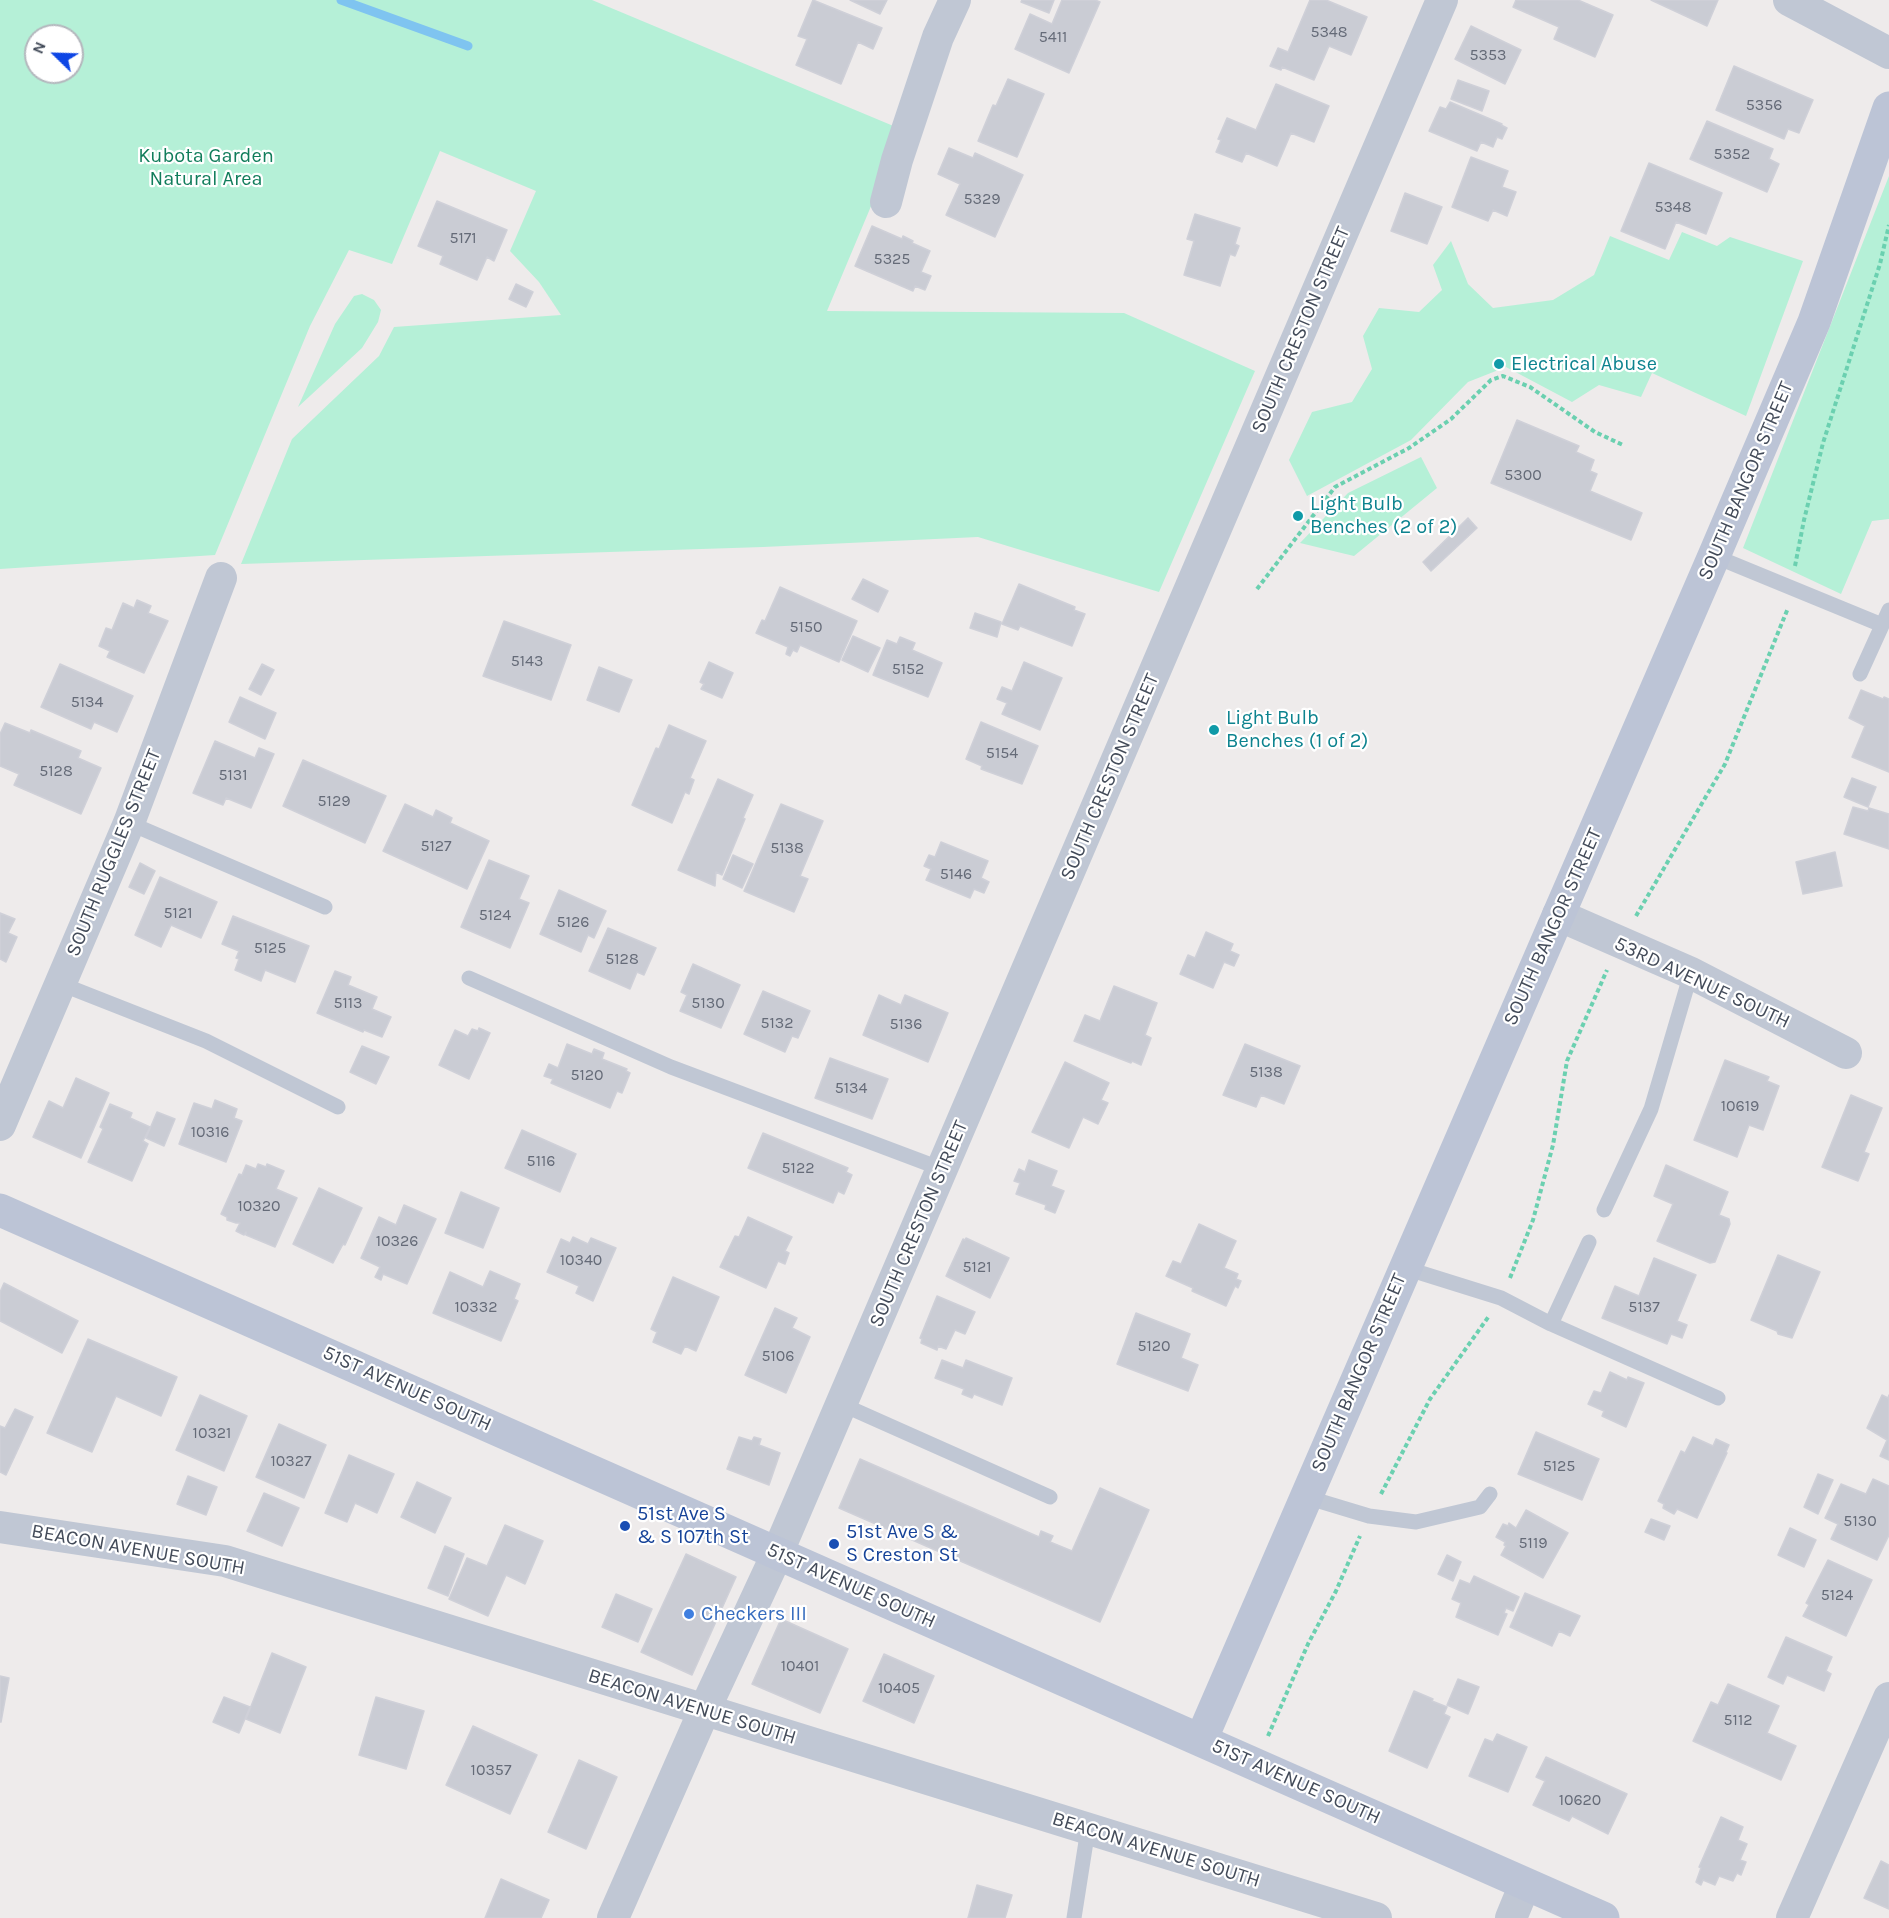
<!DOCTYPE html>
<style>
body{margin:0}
#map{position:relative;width:1889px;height:1918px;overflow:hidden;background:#eeebeb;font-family:Karla,sans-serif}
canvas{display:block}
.north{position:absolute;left:24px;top:24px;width:60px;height:60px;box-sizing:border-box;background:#fff;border:2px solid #b4b7bd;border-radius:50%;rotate:293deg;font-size:16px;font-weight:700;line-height:24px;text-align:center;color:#434b59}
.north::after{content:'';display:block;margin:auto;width:21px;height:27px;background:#0e46e5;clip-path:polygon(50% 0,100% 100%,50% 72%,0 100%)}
</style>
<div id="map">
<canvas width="1889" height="1918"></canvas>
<div class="north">N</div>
</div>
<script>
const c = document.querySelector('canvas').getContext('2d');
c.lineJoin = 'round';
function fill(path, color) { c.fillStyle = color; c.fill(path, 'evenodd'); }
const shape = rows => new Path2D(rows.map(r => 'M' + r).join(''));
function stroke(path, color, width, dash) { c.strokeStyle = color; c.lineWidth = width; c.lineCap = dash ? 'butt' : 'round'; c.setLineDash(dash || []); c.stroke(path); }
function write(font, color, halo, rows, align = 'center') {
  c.font = font + ' Karla,sans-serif'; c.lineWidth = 4.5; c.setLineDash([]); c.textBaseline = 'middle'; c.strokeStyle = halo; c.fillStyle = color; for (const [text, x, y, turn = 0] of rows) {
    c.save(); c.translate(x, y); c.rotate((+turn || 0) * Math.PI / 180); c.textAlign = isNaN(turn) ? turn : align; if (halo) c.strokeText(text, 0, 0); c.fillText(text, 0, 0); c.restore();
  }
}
fill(shape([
 [0,0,592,0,903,130,827,311,1124,313,1255,371,1159,592,978,537,763,547,241,564,292,439,379,356,394,327,561,315,539,282,510,251,536,191,440,151,392,264,349,250,310,326,215,555,0,569],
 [36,36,72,36,72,72,36,72],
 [1889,176,1889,519,1872,521,1841,594,1743,548],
 [1682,232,1717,246,1730,237,1803,261,1746,416,1652,373,1641,397,1599,385,1572,402,1506,367,1468,382,1411,440,1307,496,1289,460,1312,412,1352,402,1372,369,1363,336,1379,308,1419,312,1442,290,1433,265,1451,241,1468,284,1493,308,1553,300,1594,275,1610,236,1669,260],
 [362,294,374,300,381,310,378,322,362,348,298,407,335,324,354,296],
 [1421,457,1437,488,1354,556,1300,543,1348,493]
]), '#b5f0d7');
stroke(shape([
 [341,0,468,46]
]), '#7fc4f0', 9);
const building = shape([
 [813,0,882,28,873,49,858,42,841,84,796,65,807,39,798,36,813,0],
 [850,0,887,0,880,14,850,0],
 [1022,0,1054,0,1049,13,1021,2,1022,0],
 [1062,0,1095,0,1100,2,1069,73,1015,49,1030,14,1052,24,1062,0],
 [1310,0,1326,0,1367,17,1351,55,1329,46,1314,80,1282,67,1281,70,1270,66,1278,48,1288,52,1310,0],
 [1516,0,1578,0,1613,15,1595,57,1554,39,1559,27,1513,7,1516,0],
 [1651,0,1718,0,1707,26,1651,0],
 [1471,26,1521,50,1505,84,1455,59,1471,26],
 [1734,66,1813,100,1799,133,1788,129,1784,139,1716,110,1734,66],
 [1008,79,1044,94,1017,157,978,141,993,105,996,106,1008,79],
 [1458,80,1489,91,1482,111,1451,99,1458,80],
 [1276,84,1329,106,1314,142,1291,133,1277,166,1246,153,1242,162,1216,152,1221,140,1218,139,1227,118,1256,130,1276,84],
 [1450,102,1502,124,1501,125,1507,128,1502,139,1497,137,1493,147,1481,142,1477,151,1429,131,1440,107,1446,109,1450,102],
 [1707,121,1773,149,1769,159,1779,164,1767,192,1690,159,1707,121],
 [949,148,973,158,975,153,1023,175,995,237,946,215,960,184,938,174,949,148],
 [1471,157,1508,171,1502,187,1516,192,1507,216,1493,210,1488,221,1452,207,1471,157],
 [1649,163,1722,193,1706,234,1676,222,1665,249,1621,231,1649,163],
 [1405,193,1442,207,1427,244,1391,231,1405,193],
 [437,201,507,230,494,261,487,257,477,280,440,264,443,256,418,246,437,201],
 [1195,214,1240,228,1235,244,1239,246,1235,256,1230,254,1220,286,1184,275,1194,241,1187,239,1195,214],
 [872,226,902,239,903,236,913,241,912,243,930,251,921,272,931,276,925,290,915,286,913,291,855,266,872,226],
 [516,284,533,292,526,307,509,299,516,284],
 [1517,420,1579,446,1576,452,1594,460,1590,471,1597,474,1590,491,1642,513,1631,540,1491,483,1517,420],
 [1468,518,1477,528,1431,571,1423,562,1468,518],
 [863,579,888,591,878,612,852,599,863,579],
 [1019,584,1075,607,1074,610,1085,614,1072,646,1020,626,1018,630,1002,624,1019,584],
 [780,587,857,621,839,662,800,645,797,652,793,650,790,656,786,654,788,647,756,633,762,620,765,621,780,587],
 [137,600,151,606,148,613,168,621,144,673,107,657,110,651,99,646,106,628,112,630,123,603,134,608,137,600],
 [975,613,1001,622,997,637,970,628,975,613],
 [504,621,571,645,551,700,483,676,504,621],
 [853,636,880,648,868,672,842,660,853,636],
 [900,637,915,643,912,650,942,663,928,697,873,675,887,640,897,644,900,637],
 [709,662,733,673,722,698,701,689,704,684,700,682,709,662],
 [1024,662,1062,678,1040,730,1002,714,1007,703,997,699,1002,687,1012,691,1024,662],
 [60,664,133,696,117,732,94,722,91,729,41,707,60,664],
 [262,664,274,670,261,695,249,689,262,664],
 [599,667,632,680,619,712,587,700,599,667],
 [1861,690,1883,699,1884,697,1889,699,1889,772,1852,757,1865,726,1849,718,1861,690],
 [240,697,276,713,265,739,229,722,240,697],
 [981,722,1038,746,1022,784,981,769,982,766,966,759,981,722],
 [5,723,30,733,31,730,81,751,78,758,101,768,81,814,14,785,19,774,0,766,0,734,5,723],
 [669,725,706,741,690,778,694,780,689,794,685,792,672,823,632,805,656,748,659,749,669,725],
 [215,741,255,758,259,748,274,754,251,808,226,798,223,805,193,793,215,741],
 [303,760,386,796,365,843,283,806,303,760],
 [1852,778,1876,787,1868,807,1844,797,1852,778],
 [718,779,753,795,743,818,745,819,722,875,716,872,715,886,678,870,718,779],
 [405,804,433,817,436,810,452,818,450,823,489,841,467,889,383,851,405,804],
 [781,804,823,821,800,876,808,879,794,912,744,891,781,804],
 [1853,807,1868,811,1869,808,1889,814,1889,849,1844,834,1853,807],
 [941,842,988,861,981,878,989,882,984,893,974,889,970,898,926,880,931,869,924,866,929,855,935,857,941,842],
 [1835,852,1842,886,1803,894,1796,862,1835,852],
 [733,855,753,864,742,888,723,879,733,855],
 [489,860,529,876,519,899,529,903,510,948,461,927,489,860],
 [140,863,155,871,144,894,129,887,140,863],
 [160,877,217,902,201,938,171,925,161,947,135,935,160,877],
 [559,890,606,911,594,938,588,935,581,952,540,934,559,890],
 [0,913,15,919,8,933,17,937,6,962,0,959,0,913],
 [233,916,309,946,295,982,265,970,261,981,235,970,239,959,236,958,239,951,222,944,233,916],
 [608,928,656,948,644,975,637,972,630,989,589,971,608,928],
 [1206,932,1233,944,1230,951,1239,955,1234,966,1224,962,1213,988,1180,974,1188,955,1195,958,1206,932],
 [693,964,740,985,721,1028,680,1011,687,995,681,992,693,964],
 [335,971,351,977,348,985,377,997,372,1009,391,1017,382,1037,364,1030,363,1032,317,1013,335,971],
 [1114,986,1157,1003,1145,1035,1151,1038,1141,1065,1132,1061,1131,1063,1074,1041,1085,1015,1100,1021,1114,986],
 [763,991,810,1011,798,1038,792,1036,785,1052,744,1034,763,991],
 [879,995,901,1005,905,995,948,1013,928,1062,863,1035,879,995],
 [479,1028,490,1033,469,1079,439,1065,455,1030,468,1036,472,1029,478,1031,479,1028],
 [567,1044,592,1054,594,1049,604,1053,602,1059,627,1069,626,1071,630,1073,622,1093,617,1091,610,1108,551,1083,553,1079,544,1076,549,1064,558,1068,567,1044],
 [1245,1044,1300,1066,1284,1104,1261,1095,1256,1107,1223,1095,1245,1044],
 [362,1046,389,1057,376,1084,350,1072,362,1046],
 [830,1058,888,1079,872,1119,815,1098,830,1058],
 [1725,1060,1769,1077,1767,1081,1779,1086,1763,1130,1749,1125,1737,1157,1694,1140,1725,1060],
 [1065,1062,1109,1083,1101,1100,1108,1103,1098,1124,1083,1117,1069,1148,1032,1132,1065,1062],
 [76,1078,109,1093,81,1158,33,1137,49,1101,63,1108,76,1078],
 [1851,1095,1882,1108,1864,1152,1869,1154,1858,1181,1822,1167,1851,1095],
 [215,1100,237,1109,234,1118,242,1121,226,1162,179,1144,194,1103,212,1109,215,1100],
 [110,1104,132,1113,130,1118,150,1127,143,1141,148,1144,132,1181,88,1162,103,1129,100,1127,110,1104],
 [157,1112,175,1119,164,1146,146,1138,157,1112],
 [522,1130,576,1154,560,1192,505,1168,522,1130],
 [763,1133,848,1168,846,1172,852,1175,844,1194,838,1191,833,1203,748,1168,763,1133],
 [1029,1160,1057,1171,1051,1186,1064,1191,1055,1213,1045,1209,1046,1205,1016,1194,1020,1183,1014,1181,1019,1169,1025,1172,1029,1160],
 [258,1164,266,1167,267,1164,284,1171,276,1189,297,1198,275,1247,246,1235,246,1232,244,1235,236,1231,240,1223,236,1223,227,1220,227,1217,221,1214,239,1174,242,1175,246,1165,256,1169,258,1164],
 [1666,1165,1728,1192,1719,1215,1729,1219,1730,1224,1715,1262,1710,1263,1657,1241,1673,1204,1654,1196,1666,1165],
 [319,1188,362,1208,345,1245,343,1244,333,1263,293,1244,319,1188],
 [461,1192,499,1208,483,1248,445,1233,461,1192],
 [404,1205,436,1219,407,1284,383,1274,381,1280,375,1277,380,1267,361,1258,379,1217,396,1225,404,1205],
 [748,1217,792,1237,785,1251,789,1253,785,1264,778,1261,766,1288,720,1267,735,1236,739,1237,748,1217],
 [1199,1224,1236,1241,1224,1268,1238,1274,1236,1279,1241,1281,1238,1288,1235,1286,1226,1306,1192,1291,1193,1288,1166,1276,1173,1261,1181,1264,1199,1224],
 [573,1237,588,1244,591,1238,616,1248,593,1301,576,1293,579,1286,547,1272,561,1239,570,1243,573,1237],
 [966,1238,1009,1258,990,1298,946,1276,963,1239,965,1240,966,1238],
 [1778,1255,1820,1272,1792,1338,1778,1334,1777,1331,1751,1320,1778,1255],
 [1654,1258,1696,1275,1677,1321,1687,1325,1682,1338,1671,1334,1667,1344,1602,1318,1615,1286,1639,1296,1654,1258],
 [490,1271,520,1284,514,1299,518,1301,501,1341,433,1313,450,1272,483,1287,490,1271],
 [673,1277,719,1297,696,1351,685,1346,681,1354,653,1342,657,1332,651,1329,673,1277],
 [4,1283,78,1321,62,1353,0,1321,0,1292,4,1283],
 [937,1296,975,1312,965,1334,955,1330,946,1349,938,1346,937,1350,921,1343,922,1339,920,1338,937,1296],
 [775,1308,797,1318,792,1328,810,1337,786,1393,745,1375,775,1308],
 [1136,1313,1190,1334,1181,1358,1198,1365,1188,1391,1117,1364,1136,1313],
 [88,1339,177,1377,161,1416,116,1396,92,1452,47,1433,88,1339],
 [942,1360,963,1368,966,1360,1012,1378,1002,1405,974,1394,972,1398,962,1394,964,1389,935,1378,942,1360],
 [1610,1372,1627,1380,1628,1377,1644,1383,1626,1427,1602,1416,1604,1411,1588,1404,1594,1391,1601,1393,1610,1372],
 [200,1395,247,1416,224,1471,176,1450,200,1395],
 [1882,1395,1888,1398,1889,1395,1889,1460,1880,1456,1887,1440,1867,1428,1882,1395],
 [15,1409,33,1417,6,1475,0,1472,0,1426,5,1428,15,1409],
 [279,1424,326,1445,304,1498,256,1477,279,1424],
 [1536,1432,1599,1459,1582,1500,1518,1474,1536,1432],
 [739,1437,752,1441,754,1437,761,1439,759,1445,780,1453,769,1485,727,1469,739,1437],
 [1693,1437,1713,1446,1716,1439,1729,1445,1726,1452,1727,1453,1697,1518,1677,1509,1674,1514,1663,1508,1664,1504,1658,1501,1681,1451,1685,1453,1693,1437],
 [349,1455,394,1474,377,1513,355,1503,347,1522,325,1513,349,1455],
 [860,1459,1039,1537,1041,1531,1053,1536,1050,1542,1072,1551,1100,1488,1149,1510,1100,1622,839,1508,860,1459],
 [1818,1474,1833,1480,1818,1514,1804,1507,1818,1474],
 [188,1476,217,1487,206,1515,177,1504,188,1476],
 [1873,1479,1889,1486,1889,1535,1877,1560,1831,1539,1838,1524,1825,1518,1841,1484,1866,1494,1873,1479],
 [417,1482,451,1498,435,1533,401,1517,417,1482],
 [264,1493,299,1508,282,1546,247,1531,264,1493],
 [1526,1510,1568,1533,1543,1578,1501,1555,1506,1546,1504,1545,1505,1542,1496,1537,1503,1524,1508,1526,1509,1523,1516,1528,1526,1510],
 [1651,1519,1670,1526,1664,1540,1645,1532,1651,1519],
 [505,1525,543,1541,525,1584,506,1575,488,1616,449,1599,467,1558,487,1566,505,1525],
 [1790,1528,1816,1540,1804,1567,1778,1555,1790,1528],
 [445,1546,464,1554,448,1596,428,1588,445,1546],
 [686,1554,736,1577,692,1675,641,1652,686,1554],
 [1447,1555,1461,1562,1453,1581,1438,1574,1447,1555],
 [1828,1560,1872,1580,1846,1636,1803,1616,1809,1605,1806,1603,1828,1560],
 [1474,1576,1519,1597,1513,1611,1506,1608,1504,1613,1507,1614,1498,1635,1456,1617,1461,1603,1452,1599,1460,1580,1470,1584,1474,1576],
 [1525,1593,1580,1616,1570,1636,1559,1631,1552,1646,1510,1627,1525,1593],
 [616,1594,652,1609,638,1642,602,1627,616,1594],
 [781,1619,848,1649,820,1713,752,1684,781,1619],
 [1786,1637,1832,1657,1826,1671,1831,1674,1824,1691,1787,1675,1783,1684,1768,1677,1786,1637],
 [272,1653,306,1667,280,1733,246,1719,272,1653],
 [884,1654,934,1676,914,1723,863,1701,884,1654],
 [0,1676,9,1678,1,1722,0,1722,0,1676],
 [1458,1679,1479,1687,1468,1714,1447,1705,1458,1679],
 [1728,1684,1779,1706,1767,1733,1796,1746,1781,1780,1693,1741,1711,1702,1718,1705,1728,1684],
 [1414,1691,1433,1699,1432,1701,1447,1707,1444,1714,1450,1717,1427,1768,1389,1751,1414,1691],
 [224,1697,250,1707,239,1733,213,1722,224,1697],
 [376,1697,424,1711,406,1769,359,1755,376,1697],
 [473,1726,537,1755,510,1814,446,1785,473,1726],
 [1497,1734,1527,1747,1508,1792,1469,1776,1485,1739,1493,1742,1497,1734],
 [1546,1757,1627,1794,1608,1834,1572,1816,1569,1821,1533,1805,1545,1781,1536,1777,1546,1757],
 [579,1760,617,1777,586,1849,548,1832,579,1760],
 [1721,1817,1743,1827,1738,1840,1747,1844,1740,1860,1746,1862,1741,1875,1737,1873,1733,1881,1719,1876,1715,1885,1703,1880,1701,1885,1696,1882,1701,1868,1699,1867,1721,1817],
 [1881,1861,1889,1865,1889,1909,1864,1898,1881,1861],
 [501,1879,549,1900,541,1918,485,1918,501,1879],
 [977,1885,1012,1895,1005,1918,968,1918,977,1885]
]);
fill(building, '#caccd4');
stroke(building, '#cfd0d8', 1.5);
stroke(shape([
 [1795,566,1804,520,1823,443,1880,264,1889,225],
 [1257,589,1335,487,1409,448,1451,419,1491,380,1503,376,1530,387,1595,432,1623,445],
 [1636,916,1725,764,1788,608],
 [1510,1278,1533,1220,1553,1145,1567,1061,1607,970],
 [1381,1494,1430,1399,1489,1316],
 [1268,1736,1308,1644,1336,1591,1360,1536]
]), '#6bd0b0', 4, [4.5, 3]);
stroke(shape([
 [1714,556,1882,625],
 [1860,674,1889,610],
 [129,823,325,907],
 [469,978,671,1067,942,1169],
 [61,984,206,1041,338,1107],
 [1604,1210,1651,1109,1691,973],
 [1405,1268,1501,1298,1551,1324,1718,1398],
 [1551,1324,1589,1242],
 [841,1404,1050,1497],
 [1306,1497,1369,1516,1416,1522,1480,1507,1490,1494],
 [1074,1918,1088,1829]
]), '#c0c7d4', 15);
stroke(shape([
 [1789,0,1889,53],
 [886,202,897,160,938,37,955,0],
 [1558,915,1691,973,1846,1053],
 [0,1125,129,823,221,578],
 [0,1527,225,1561,1376,1918],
 [613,1918,704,1711,777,1554,1442,0],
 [1511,1918,1525,1884],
 [1792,1918,1889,1698]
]), '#c0c7d4', 32);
stroke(shape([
 [0,1210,1603,1918],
 [1201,1740,1714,556,1814,322,1889,108]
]), '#bcc4d6', 33);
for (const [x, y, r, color] of [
 [1499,364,6,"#0f9aa8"],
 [1298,516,6,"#0f9aa8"],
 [1214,730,6,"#0f9aa8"],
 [625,1526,6,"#1a4fb4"],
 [834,1544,6,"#1a4fb4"],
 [689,1614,6,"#3f7fe0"]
]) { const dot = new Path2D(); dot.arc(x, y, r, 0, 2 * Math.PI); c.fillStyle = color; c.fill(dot); stroke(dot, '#fff', 2); }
write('16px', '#656b78', null, [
 ["5348",1329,32],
 ["5411",1053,37],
 ["5353",1488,55],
 ["5356",1764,105],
 ["5352",1732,154],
 ["5329",982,199],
 ["5348",1673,207],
 ["5171",463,238],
 ["5325",892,259],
 ["5300",1523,475],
 ["5150",806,627],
 ["5143",527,661],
 ["5152",908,669],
 ["5134",87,702],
 ["5154",1002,753],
 ["5128",56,771],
 ["5131",233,775],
 ["5129",334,801],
 ["5127",436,846],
 ["5138",787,848],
 ["5146",956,874],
 ["5121",178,913],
 ["5124",495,915],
 ["5126",573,922],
 ["5125",270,948],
 ["5128",622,959],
 ["5113",348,1003],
 ["5130",708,1003],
 ["5132",777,1023],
 ["5136",906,1024],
 ["5138",1266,1072],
 ["5120",587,1075],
 ["5134",851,1088],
 ["10619",1740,1106],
 ["10316",210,1132],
 ["5116",541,1161],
 ["5122",798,1168],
 ["10320",259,1206],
 ["10326",397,1241],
 ["10340",581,1260],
 ["5121",977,1267],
 ["10332",476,1307],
 ["5137",1644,1307],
 ["5120",1154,1346],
 ["5106",778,1356],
 ["10321",212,1433],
 ["10327",291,1461],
 ["5125",1559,1466],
 ["5130",1860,1521],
 ["5119",1533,1543],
 ["5124",1837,1595],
 ["10401",800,1666],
 ["10405",899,1688],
 ["5112",1738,1720],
 ["10357",491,1770],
 ["10620",1580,1800]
]);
write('20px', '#117d5b', '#fff', [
 ["Kubota Garden",206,156],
 ["Natural Area",206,179]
]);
write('20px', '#434b59', '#fff', [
 ["SOUTH CRESTON STREET",1301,330,-67],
 ["SOUTH BANGOR STREET",1746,481,-67],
 ["SOUTH CRESTON STREET",1110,777,-67],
 ["SOUTH RUGGLES STREET",114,853,-68],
 ["SOUTH BANGOR STREET",1553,927,-66],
 ["53RD AVENUE SOUTH",1702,983,25],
 ["SOUTH CRESTON STREET",919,1224,-67],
 ["SOUTH BANGOR STREET",1359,1373,-67],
 ["51ST AVENUE SOUTH",407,1389,24],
 ["BEACON AVENUE SOUTH",138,1550,10],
 ["51ST AVENUE SOUTH",851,1586,24],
 ["BEACON AVENUE SOUTH",692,1707,17],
 ["51ST AVENUE SOUTH",1296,1782,24],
 ["BEACON AVENUE SOUTH",1156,1850,17]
]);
write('20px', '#0d838f', '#fff', [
 ["Electrical Abuse",1511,364],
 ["Light Bulb",1310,504],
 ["Benches (2 of 2)",1310,527],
 ["Light Bulb",1226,718],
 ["Benches (1 of 2)",1226,741]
], 'left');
write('20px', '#164399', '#fff', [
 ["51st Ave S",637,1514],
 ["& S 107th St",637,1537],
 ["51st Ave S &",846,1532],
 ["S Creston St",846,1555]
], 'left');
write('20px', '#366cbe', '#fff', [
 ["Checkers III",701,1614]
], 'left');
</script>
